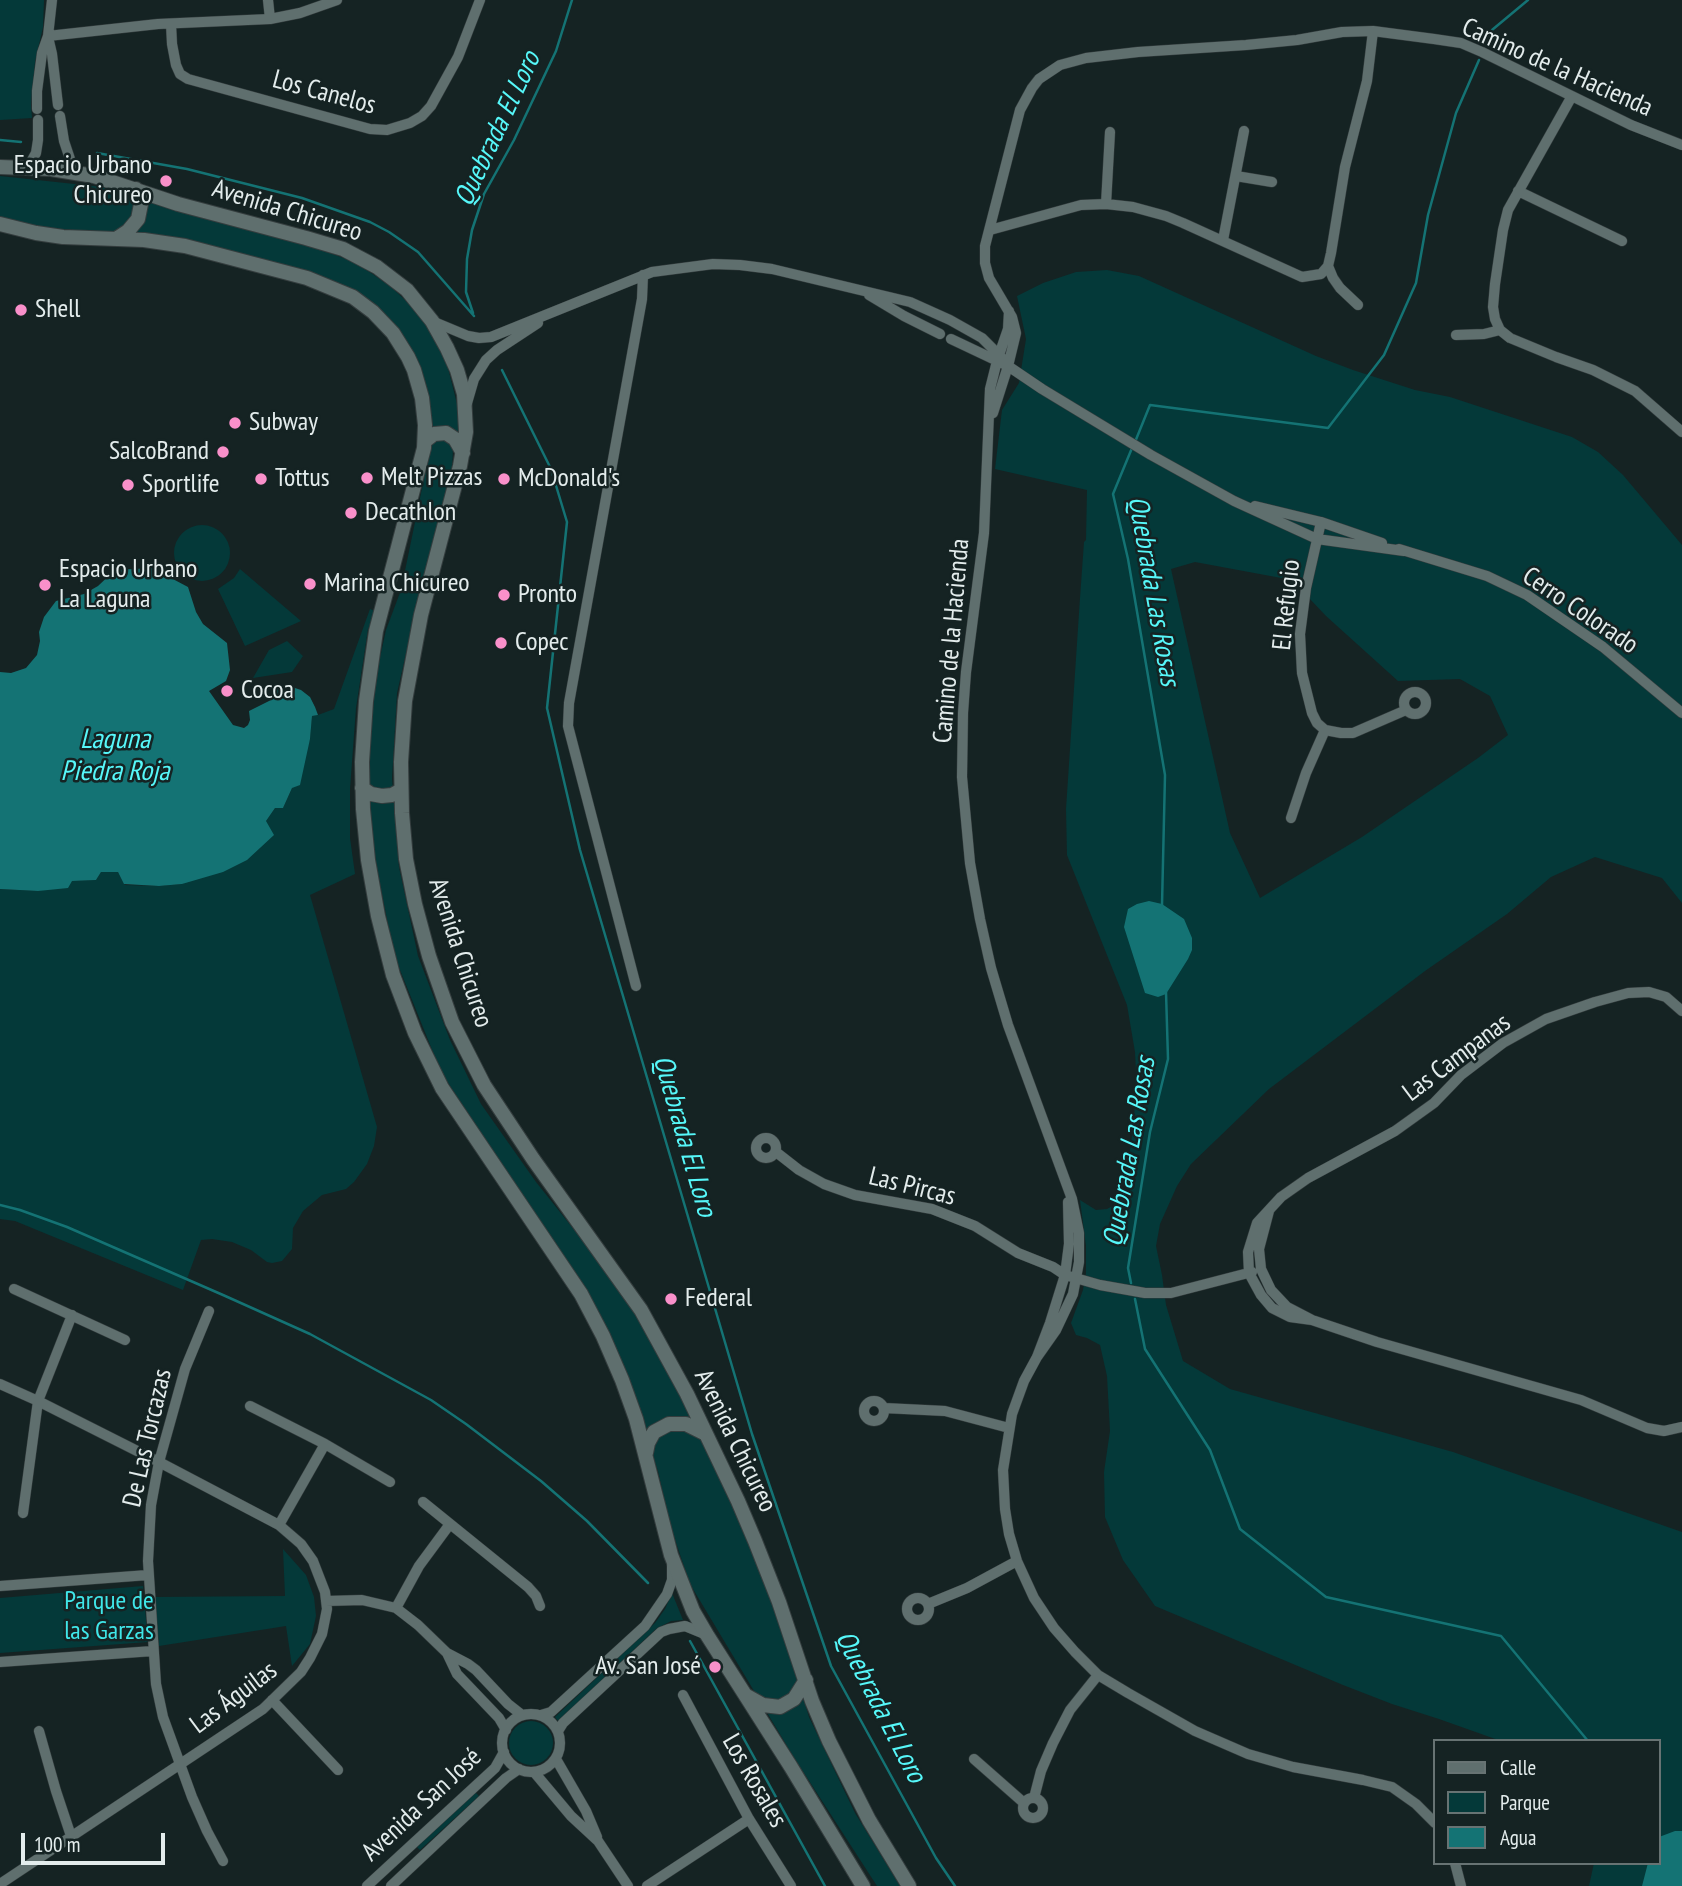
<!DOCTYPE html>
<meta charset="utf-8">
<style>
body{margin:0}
#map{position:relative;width:1682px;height:1886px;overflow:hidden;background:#152323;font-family:"PT Sans Narrow",sans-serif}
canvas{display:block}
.legend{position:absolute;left:1433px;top:1739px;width:228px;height:126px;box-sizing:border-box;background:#152323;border:2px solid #677373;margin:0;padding:9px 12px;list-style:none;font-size:21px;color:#e3ecec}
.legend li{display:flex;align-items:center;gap:14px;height:35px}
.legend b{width:35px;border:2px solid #677373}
.scale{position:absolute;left:21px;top:1833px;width:144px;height:32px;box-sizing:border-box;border:4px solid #e3ecec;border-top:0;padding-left:9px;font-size:21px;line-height:24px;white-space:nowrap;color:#e3ecec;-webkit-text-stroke:5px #152323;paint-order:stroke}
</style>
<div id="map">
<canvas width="1682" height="1886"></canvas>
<ul class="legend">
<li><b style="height:9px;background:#5f6f6e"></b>Calle</li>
<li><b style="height:19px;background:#043939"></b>Parque</li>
<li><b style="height:19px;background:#147374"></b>Agua</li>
</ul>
<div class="scale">100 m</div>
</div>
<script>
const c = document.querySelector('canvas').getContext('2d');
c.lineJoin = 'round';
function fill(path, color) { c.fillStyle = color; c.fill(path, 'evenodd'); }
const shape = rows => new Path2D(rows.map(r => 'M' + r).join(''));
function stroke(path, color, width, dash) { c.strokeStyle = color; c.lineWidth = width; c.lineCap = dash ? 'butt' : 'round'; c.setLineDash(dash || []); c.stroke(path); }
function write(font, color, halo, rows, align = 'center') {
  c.font = font + ' "PT Sans Narrow",sans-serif'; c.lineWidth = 5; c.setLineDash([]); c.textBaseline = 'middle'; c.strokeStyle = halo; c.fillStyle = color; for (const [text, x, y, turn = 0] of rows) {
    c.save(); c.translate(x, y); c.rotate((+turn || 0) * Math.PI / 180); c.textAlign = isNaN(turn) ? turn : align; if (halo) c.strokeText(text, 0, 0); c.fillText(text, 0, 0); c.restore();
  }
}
fill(shape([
 [0,0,44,0,43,27,35,62,31,105,32,118,0,120],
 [0,176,121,189,127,192,133,199,135,207,130,222,117,231,109,233,48,228,0,219],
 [145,200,315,248,355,262,390,286,416,310,428,326,447,364,458,408,459,436,431,429,428,398,369,301,175,238,136,232,142,225],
 [1107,270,1139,276,1316,356,1353,370,1415,390,1450,397,1572,437,1598,452,1623,475,1682,545,1682,903,1662,878,1595,857,1551,877,1507,914,1425,971,1269,1089,1191,1164,1177,1186,1160,1224,1156,1246,1162,1275,1166,1305,1183,1361,1230,1389,1453,1452,1682,1532,1682,1886,1589,1886,1594,1863,1659,1863,1659,1741,1501,1741,1439,1719,1392,1704,1343,1685,1155,1606,1123,1560,1105,1517,1104,1472,1110,1431,1107,1376,1100,1345,1087,1338,1076,1335,1071,1323,1083,1290,1086,1273,1086,1246,1080,1200,1096,1210,1107,1209,1118,1203,1124,1193,1134,1121,1136,1072,1135,1052,1127,1005,1067,855,1066,809,1080,598,1084,542,1086,540,1087,490,995,469,1002,410,1019,383,1026,339,1017,296,1043,283,1076,272],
 [1195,562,1292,580,1326,616,1398,681,1460,679,1490,696,1508,735,1478,758,1362,837,1260,898,1230,833,1171,569],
 [438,439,448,441,453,447,452,473,417,605,397,693,392,778,399,867,418,956,450,1040,481,1104,536,1182,623,1291,673,1379,725,1483,772,1594,809,1717,855,1813,900,1886,877,1886,793,1756,690,1584,670,1525,658,1471,602,1318,441,1072,394,955,370,833,369,751,376,676,386,630,401,590,431,445],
 '174 553a28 28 0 1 1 56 0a28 28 0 1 1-56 0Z',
 [240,569,301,621,245,646,218,589,234,578],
 [370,609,378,612,368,629,356,708,350,789,350,838,355,874,310,895,377,1127,374,1146,367,1164,354,1182,346,1189,322,1195,303,1211,293,1228,292,1249,282,1261,272,1263,267,1262,251,1250,232,1242,212,1239,201,1240,183,1290,15,1221,0,1219,0,889,38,891,71,881,96,880,101,872,118,872,125,885,159,886,182,884,266,821,275,808,283,808,292,788,310,739,312,716,318,715,334,709],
 [287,641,303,656,292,672,253,678,269,650],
 [283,1549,306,1575,314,1597,316,1616,310,1644,292,1666,286,1626,159,1646,154,1597,285,1596],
 [143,1586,148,1642,0,1653,0,1598],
 [672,1593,683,1620,671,1621,656,1629,558,1721,555,1717,655,1623,665,1609],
 '509 1743a22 22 0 1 1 44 0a22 22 0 1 1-44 0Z',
 [475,1792,479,1796,420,1850,417,1847]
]), '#043939');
fill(shape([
 [152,568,188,587,196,612,203,624,227,643,230,670,226,681,209,691,233,725,244,728,248,725,250,720,249,711,269,701,274,696,278,686,289,686,301,690,310,697,315,707,318,715,312,716,310,739,300,785,292,788,283,808,275,808,266,821,274,835,247,860,223,872,182,884,159,886,124,884,118,872,101,872,96,880,72,881,68,888,38,891,0,889,0,672,11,673,26,668,37,655,40,641,39,632,44,617,56,601,84,594,98,586,115,570],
 [1149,901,1162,904,1184,919,1192,938,1192,950,1188,959,1166,994,1158,997,1145,993,1124,927,1128,909,1137,904],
 [1675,1831,1682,1831,1682,1886,1642,1886,1648,1863,1659,1863,1659,1837]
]), '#147374');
stroke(shape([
 [1486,45,1492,30,1528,0],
 [0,140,21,142],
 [97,153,187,169,302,198,370,222,389,232,418,252,474,316],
 [473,313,466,292,467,259,472,230,484,194,514,140,556,51,572,0],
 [502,370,551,469,567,522,547,708,580,850,752,1434,831,1666,936,1858,955,1886],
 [1135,442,1150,405,1328,428,1384,355,1416,283,1428,215,1456,113,1479,60],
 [1132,448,1113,494,1128,559,1165,775,1162,905],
 [0,1205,20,1210,67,1227,223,1295,310,1334,431,1400,466,1424,541,1481,587,1521,648,1583],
 [1131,1283,1128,1268,1150,1132,1168,1059,1166,992],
 [1135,1299,1145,1349,1210,1450,1240,1529,1326,1597,1501,1636,1588,1741],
 [690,1641,825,1886]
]), '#147374', 2.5);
const street = shape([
 [268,0,270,19],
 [171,24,172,44,176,65,180,74,188,79,370,129,387,130,410,123,422,116,431,106,458,57,480,0],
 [48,36,158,24,270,19,300,13,337,0],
 [48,37,52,54,58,105],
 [1572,96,1508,210,1503,230,1495,284,1493,307,1495,319,1500,330,1510,338,1556,357,1593,370,1635,391,1682,432],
 [37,109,37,91,42,53,48,36,52,0],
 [60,116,64,141,72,165,79,173],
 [25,167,30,164,36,153,38,140,38,120],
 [1236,176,1272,182],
 [1518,191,1622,241],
 [1106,204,1110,132],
 [990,230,1081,205,1106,204,1133,207,1166,216,1183,223,1302,277,1321,274,1328,266,1331,253,1345,167,1367,81,1373,31],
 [1223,240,1244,131],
 [1328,266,1333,278,1340,288,1358,305],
 [869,295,904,316,940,334],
 [1009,311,1008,329,997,361,990,389,984,533,966,672,963,713,962,777,970,863,980,919,991,968,1008,1025,1072,1199,1079,1233,1079,1262,1073,1294,1056,1330,1037,1357],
 [432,321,468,336,479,338,491,337,652,272,713,264,740,265,772,269,910,302,950,320,982,338,1002,358],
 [1456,335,1484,334,1500,330],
 [951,339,1008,366,1042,389,1151,455,1234,501,1317,539,1404,551],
 [467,403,474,379,486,360,497,350,538,323],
 [993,413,1008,366,1016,333,1012,317,989,278,985,263,985,246,1020,110,1032,88,1039,79,1060,65,1086,58,1138,52,1246,45,1297,40,1342,32,1373,31,1434,39,1461,43,1482,52,1631,125,1682,145],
 [1255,506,1321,522,1382,543],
 [1321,522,1306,588,1300,634,1302,673,1312,713,1317,723,1325,730,1341,733,1353,733,1406,710],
 [1399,549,1487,576,1527,595,1603,647,1682,713],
 '1404 703a11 11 0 1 1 22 0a11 11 0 1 1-22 0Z',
 [1291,818,1306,773,1325,730],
 [636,986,568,726,569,703,642,299,643,275],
 '756 1148a10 10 0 1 1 20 0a10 10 0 1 1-20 0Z',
 [776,1152,799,1170,824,1184,855,1195,932,1209,975,1226,1018,1253,1053,1267,1065,1275,1100,1285,1145,1293,1171,1293,1252,1272],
 [1068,1202,1069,1244,1065,1275,1050,1323,1037,1357,1024,1381,1012,1414,1003,1470,1005,1509,1009,1534,1017,1561,1034,1598,1054,1628,1075,1652,1098,1675,1128,1693,1195,1731,1248,1754,1293,1767,1363,1780,1392,1787,1416,1804,1435,1823],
 [1269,1211,1259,1249,1261,1269,1271,1290,1287,1307,1312,1320,1377,1342,1581,1400,1647,1428,1664,1431,1682,1427],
 [14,1289,125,1340],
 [209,1311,185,1369,159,1462,151,1505,148,1561,156,1684,163,1717,192,1797,207,1831,223,1861],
 [1312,1320,1290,1317,1272,1308,1261,1295,1249,1273,1248,1252,1257,1223,1281,1197,1308,1178,1395,1131,1434,1103,1461,1075,1503,1043,1546,1019,1595,1002,1628,993,1649,992,1666,997,1682,1011],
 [0,1384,38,1401,159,1462,279,1525,301,1544,313,1561,325,1592,327,1609,322,1634,310,1658,301,1672,263,1709,0,1884],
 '864 1411a10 10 0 1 1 20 0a10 10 0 1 1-20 0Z',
 [250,1406,325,1444,390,1482],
 [884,1408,945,1411,1009,1428],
 [423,1502,528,1587,536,1596,540,1606],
 [23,1513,38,1401,72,1315],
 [279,1525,325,1444],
 [0,1586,148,1575],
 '907 1609a11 11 0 1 1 22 0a11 11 0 1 1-22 0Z',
 [326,1601,362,1600,396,1608,418,1625,447,1653,468,1664,476,1670,508,1704,522,1715],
 [928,1604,967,1588,1017,1561],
 [396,1608,419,1566,450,1524],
 [447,1653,457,1674,499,1718,506,1730],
 [0,1662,153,1651],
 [683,1695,749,1819,791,1886],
 [272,1700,338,1770],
 '502 1743a29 29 0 1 1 58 0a29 29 0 1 1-58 0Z',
 [541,1715,551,1712,645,1626,667,1594,672,1580,672,1566],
 [39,1731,56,1791,71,1836],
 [558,1731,563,1723,661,1632,669,1629,685,1626,707,1635],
 [556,1759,586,1811,597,1837],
 [974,1759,1024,1803],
 [534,1772,571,1816,598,1841,628,1886],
 '1023 1808a10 10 0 1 1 20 0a10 10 0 1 1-20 0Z',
 [1034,1798,1041,1771,1053,1743,1070,1710,1098,1675],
 [1455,1863,1461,1886],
 [367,1886,495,1768,504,1752],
 [391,1886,506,1778,519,1769],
 [647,1886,749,1819]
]);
const secondary = shape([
 [0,167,51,169,94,176,178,204,306,238,343,249,377,267,407,290,432,321,447,348,457,370,464,394,466,432,460,466,421,615,405,701,401,762,402,813,406,859,415,904,429,956,452,1022,484,1085,533,1159,641,1310,687,1394,738,1501,755,1541,779,1602,812,1701,829,1741,869,1820,909,1886],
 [0,224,36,233,63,237,144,240,185,246,307,278,353,297,373,312,393,333,408,357,414,370,422,398,425,425,424,448,376,631,366,701,362,762,363,809,368,860,378,916,393,975,415,1033,442,1088,581,1294,603,1336,622,1380,636,1419,671,1555,693,1611,707,1635,791,1767,863,1886],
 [116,239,128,231,138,219,141,204,136,189],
 [425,441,434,434,446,433,455,439,463,453],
 [362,788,371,794,382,796,392,795,401,790],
 [646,1453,648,1443,654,1432,669,1424,686,1424,706,1434],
 [747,1696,763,1705,780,1707,794,1699,806,1680]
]);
stroke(street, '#343d3e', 11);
stroke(secondary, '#343d3e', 16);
stroke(street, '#5f6f6e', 10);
stroke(secondary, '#5f6f6e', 14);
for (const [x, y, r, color] of [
 [166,181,7,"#f990ca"],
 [21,310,7,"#f990ca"],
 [235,423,7,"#f990ca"],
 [223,452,7,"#f990ca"],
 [367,478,7,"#f990ca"],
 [261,479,7,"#f990ca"],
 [504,479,7,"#f990ca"],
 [128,485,7,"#f990ca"],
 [351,513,7,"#f990ca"],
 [310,584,7,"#f990ca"],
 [45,585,7,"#f990ca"],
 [504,595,7,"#f990ca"],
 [501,643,7,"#f990ca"],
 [227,691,7,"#f990ca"],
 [671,1299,7,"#f990ca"],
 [715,1667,7,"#f990ca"]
]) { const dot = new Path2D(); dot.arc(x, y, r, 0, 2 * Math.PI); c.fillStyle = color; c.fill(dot); stroke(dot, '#152323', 2.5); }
write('26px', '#e3ecec', '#152323', [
 ["Camino de la Hacienda",1557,68,24],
 ["Los Canelos",324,93,15],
 ["Avenida Chicureo",287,211,17],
 ["El Refugio",1287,605,-84],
 ["Cerro Colorado",1580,611,34],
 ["Camino de la Hacienda",952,641,-85],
 ["Avenida Chicureo",460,953,72],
 ["Las Campanas",1457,1058,-37],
 ["Las Pircas",912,1187,14],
 ["De Las Torcazas",148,1438,-77],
 ["Avenida Chicureo",735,1441,64],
 ["Las Águilas",234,1698,-37],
 ["Los Rosales",754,1781,60],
 ["Avenida San José",422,1805,-43]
]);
write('26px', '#e3ecec', '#152323', [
 ["Espacio Urbano",152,166,"right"],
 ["Chicureo",152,196,"right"],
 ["Shell",35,310],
 ["Subway",249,423],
 ["SalcoBrand",209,452,"right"],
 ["Melt Pizzas",381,478],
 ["Tottus",275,479],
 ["McDonald's",518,479],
 ["Sportlife",142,485],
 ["Decathlon",365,513],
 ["Espacio Urbano",59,570],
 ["La Laguna",59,600],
 ["Marina Chicureo",324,584],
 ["Pronto",518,595],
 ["Copec",515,643],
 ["Cocoa",241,691],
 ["Federal",685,1299],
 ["Av. San José",701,1667,"right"]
], 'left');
write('26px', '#3fe6e8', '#152323', [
 ["Parque de",109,1602],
 ["las Garzas",109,1632]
]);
write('italic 28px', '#56f7f9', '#152323', [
 ["Quebrada El Loro",498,129,-65],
 ["Quebrada Las Rosas",1153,591,80],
 ["Laguna",115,740],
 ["Piedra Roja",115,772],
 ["Quebrada El Loro",684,1136,74],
 ["Quebrada Las Rosas",1130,1152,-80],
 ["Quebrada El Loro",880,1707,63]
]);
</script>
